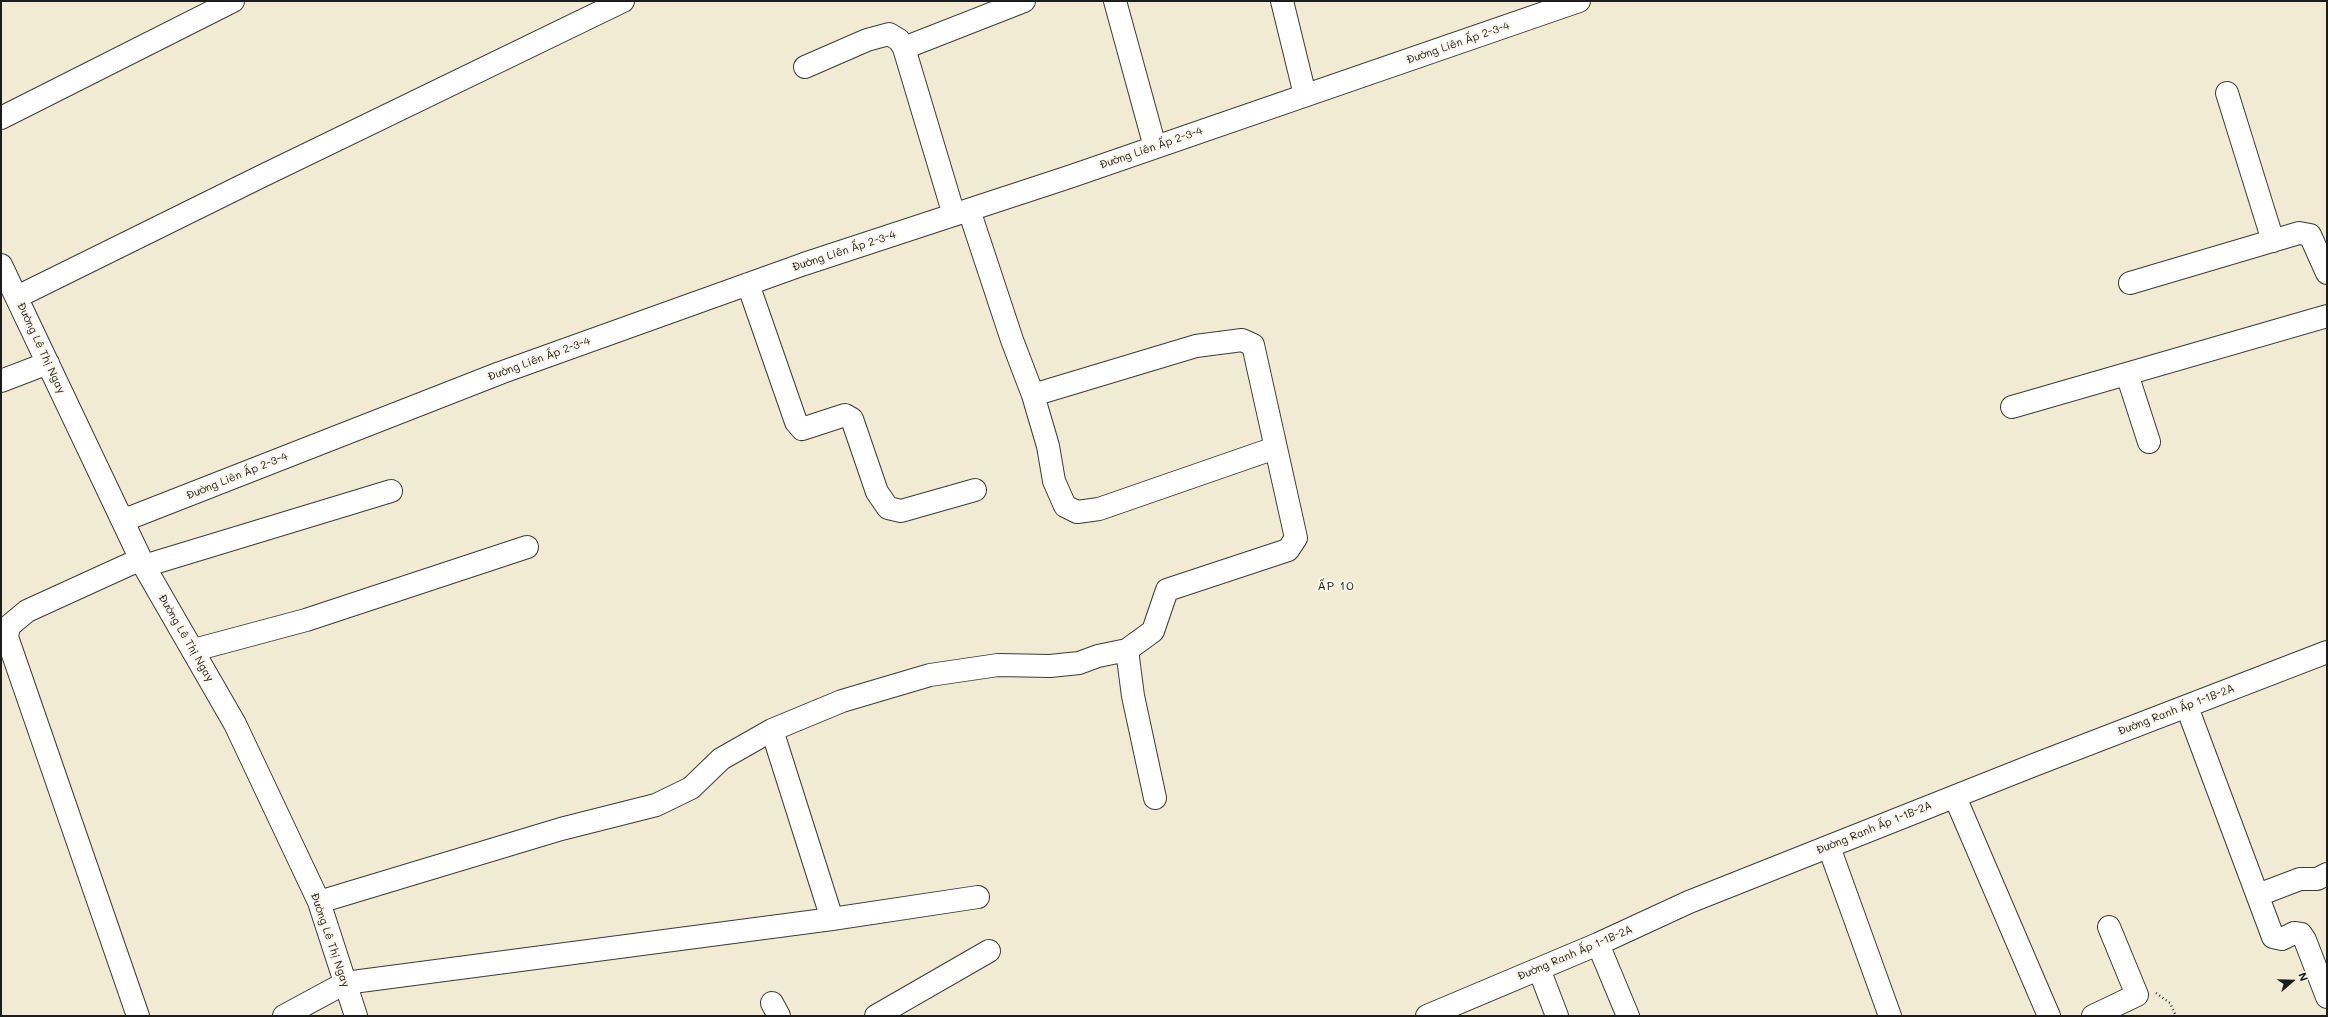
<!DOCTYPE html>
<meta charset="utf-8">
<style>
body{margin:0}
#map{position:relative;width:2328px;height:1017px;overflow:hidden;background:#f1ebd4;font-family:Mali,sans-serif}
canvas{display:block}
.frame{position:absolute;inset:0;border:2px solid #1c1c1c;pointer-events:none}
.north{position:absolute;left:2272px;top:961px;width:40px;height:40px;-webkit-text-stroke:3px #fbf7ec;paint-order:stroke;rotate:70deg;font-size:11px;font-weight:700;line-height:16px;text-align:center;color:#1c1c1c}
.north::after{content:'';display:block;margin:auto;width:14px;height:18px;background:#1c1c1c;clip-path:polygon(50% 0,100% 100%,50% 72%,0 100%)}
</style>
<div id="map">
<canvas width="2328" height="1017"></canvas>
<div class="frame"></div>
<div class="north">N</div>
</div>
<script>
const c = document.querySelector('canvas').getContext('2d');
c.lineJoin = 'round';
const shape = rows => new Path2D(rows.map(r => 'M' + r).join(''));
function stroke(path, color, width, dash) { c.strokeStyle = color; c.lineWidth = width; c.lineCap = dash ? 'butt' : 'round'; c.setLineDash(dash || []); c.stroke(path); }
function write(font, color, halo, rows, align = 'center') {
  c.font = font + ' Mali,sans-serif'; c.lineWidth = 4; c.setLineDash([]); c.textBaseline = 'middle'; c.strokeStyle = halo; c.fillStyle = color; for (const [text, x, y, turn = 0] of rows) {
    c.save(); c.translate(x, y); c.rotate((+turn || 0) * Math.PI / 180); c.textAlign = isNaN(turn) ? turn : align; if (halo) c.strokeText(text, 0, 0); c.fillText(text, 0, 0); c.restore();
  }
}
const minor = shape([
 [1115,1,1155,147],
 [1282,1,1305,95],
 [805,67,867,40,889,34,899,40,904,48],
 [2227,93,2273,241],
 [1,118,233,1],
 [954,215,904,48,1024,1],
 [1,265,144,566,235,724,319,902,356,1016],
 [2130,283,2299,233,2310,235,2327,273],
 [748,284,796,422,802,429,845,415,852,419,877,492,888,508,901,511,975,490],
 [17,297,260,177,623,1],
 [2127,374,2149,442],
 [1,381,48,363],
 [1033,395,1048,446,1054,481,1065,506,1077,512,1099,509,1275,448],
 [2012,407,2327,316],
 [119,513,127,519,500,373,804,264,1069,177,1579,1],
 [144,566,391,491],
 [194,650,306,620,527,547],
 [1127,650,1133,696,1155,798],
 [2187,707,2273,937,2282,939,2294,933,2301,934,2305,940,2327,997],
 [772,730,842,701,930,675,998,665,1050,666,1079,663,1098,656,1127,650,1153,631,1167,590,1288,550,1296,538,1253,345,1242,340,1196,346,1033,395,1012,340,969,210],
 [1955,797,2049,1016],
 [1829,847,1890,1016],
 [2258,895,2300,879,2317,879,2327,874],
 [319,902,561,829,656,805,691,788,721,759,772,730,832,919],
 [1598,944,1628,1016],
 [1539,969,1557,1016],
 [772,1003,779,1016],
 [138,1016,7,637,9,626,27,611,141,559],
 [284,1016,345,983,832,919,978,897],
 [876,1016,989,951],
 [1427,1016,1598,944,1689,902,2034,765,2327,652],
 [2093,1016,2137,995,2109,927]
]);
stroke(minor, '#3c3b38', 24);
stroke(shape([
 [2156,993,2170,1003,2176,1016]
]), '#3c3b38', 2.5, [1, 3]);
stroke(minor, '#fff', 22);
write('11px', '#1c1c1c', '#fbf7ec', [
 ["Đường Liên Ấp 2-3-4",1458,43,-19],
 ["Đường Liên Ấp 2-3-4",1151,148,-19],
 ["Đường Liên Ấp 2-3-4",844,251,-18],
 ["Đường Lê Thị Ngay",41,348,65],
 ["Đường Liên Ấp 2-3-4",539,359,-20],
 ["Đường Liên Ấp 2-3-4",237,476,-22],
 ["Đường Lê Thị Ngay",186,638,60],
 ["Đường Ranh Ấp 1-1B-2A",2176,710,-21],
 ["Đường Ranh Ấp 1-1B-2A",1874,828,-22],
 ["Đường Lê Thị Ngay",330,940,71],
 ["Đường Ranh Ấp 1-1B-2A",1575,953,-23]
]);
c.letterSpacing = '1px';
write('12px', '#1c1c1c', '#fbf7ec', [
 ["ẤP 10",1336,586]
]);
c.letterSpacing = '0px';
</script>
